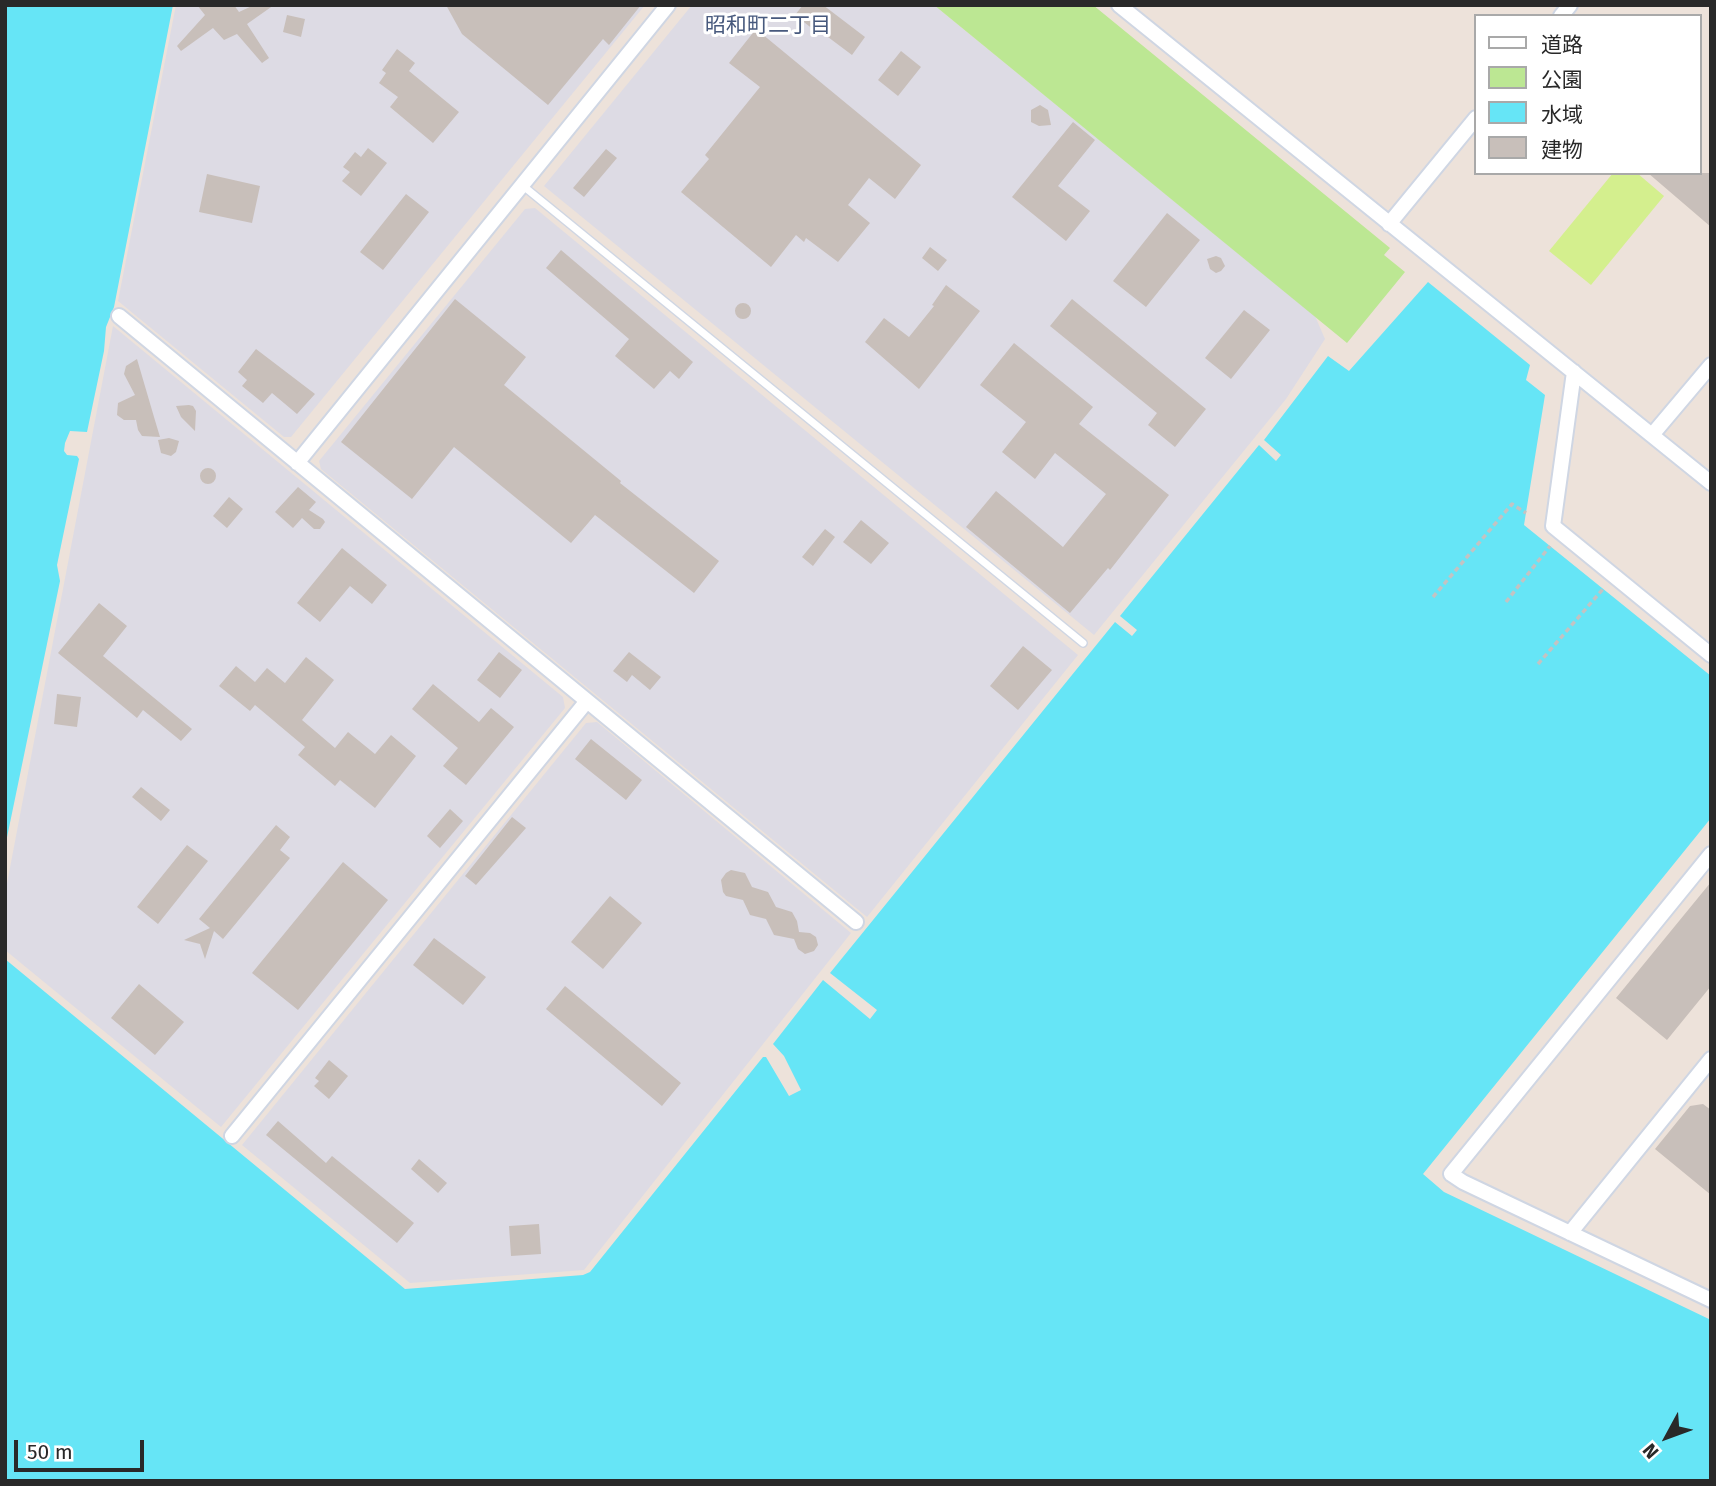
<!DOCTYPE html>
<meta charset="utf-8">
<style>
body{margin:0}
#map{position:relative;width:1716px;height:1486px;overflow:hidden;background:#ede2da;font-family:"Fira Sans","Noto Sans JP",sans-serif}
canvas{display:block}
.frame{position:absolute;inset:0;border:7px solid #292929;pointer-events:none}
.legend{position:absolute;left:1474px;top:14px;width:228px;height:161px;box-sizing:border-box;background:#fff;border:2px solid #a9a9a9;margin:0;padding:9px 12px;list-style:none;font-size:21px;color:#292929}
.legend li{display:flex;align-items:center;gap:14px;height:35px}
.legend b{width:35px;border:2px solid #a9a9a9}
.north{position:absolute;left:1632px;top:1402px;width:70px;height:70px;-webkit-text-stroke:5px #fff;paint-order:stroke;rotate:229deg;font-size:19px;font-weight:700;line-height:28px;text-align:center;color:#292929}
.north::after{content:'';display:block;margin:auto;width:24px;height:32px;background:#292929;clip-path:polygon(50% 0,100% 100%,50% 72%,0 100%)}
.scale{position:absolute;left:14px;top:1440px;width:130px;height:32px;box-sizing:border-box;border:4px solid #292929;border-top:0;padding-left:9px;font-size:21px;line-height:24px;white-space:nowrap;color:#292929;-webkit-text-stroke:5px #fff;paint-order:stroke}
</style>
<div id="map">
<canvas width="1716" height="1486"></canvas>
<div class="frame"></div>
<ul class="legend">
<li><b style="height:9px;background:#fff"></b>道路</li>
<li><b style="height:19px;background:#bce793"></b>公園</li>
<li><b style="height:19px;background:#66e5f6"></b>水域</li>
<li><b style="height:19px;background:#c8bfba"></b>建物</li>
</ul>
<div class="north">N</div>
<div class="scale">50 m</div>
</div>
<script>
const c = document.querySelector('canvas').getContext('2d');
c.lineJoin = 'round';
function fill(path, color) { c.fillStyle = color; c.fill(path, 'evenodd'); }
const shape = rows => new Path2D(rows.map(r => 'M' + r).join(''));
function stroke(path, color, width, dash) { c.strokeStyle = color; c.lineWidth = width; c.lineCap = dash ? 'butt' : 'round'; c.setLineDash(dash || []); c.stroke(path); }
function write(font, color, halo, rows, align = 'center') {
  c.font = font + ' "Fira Sans","Noto Sans JP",sans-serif'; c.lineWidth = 6; c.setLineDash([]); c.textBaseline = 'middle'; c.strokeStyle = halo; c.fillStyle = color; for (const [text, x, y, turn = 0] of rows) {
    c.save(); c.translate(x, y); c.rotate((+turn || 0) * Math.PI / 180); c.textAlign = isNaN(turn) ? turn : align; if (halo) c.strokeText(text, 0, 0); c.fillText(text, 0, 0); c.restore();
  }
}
fill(shape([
 [176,5,645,5,291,437,284,437,118,301],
 [692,5,934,5,1315,316,1325,339,1286,399,1094,635,544,186],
 [535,208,1078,655,867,917,321,469,319,461,525,209],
 [113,326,563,697,565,708,221,1127,5,950,5,894],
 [597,722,851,933,584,1270,410,1283,242,1145,586,723]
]), '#dddbe4');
fill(shape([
 [934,5,1093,5,1390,248,1384,255,1405,272,1347,343]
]), '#bce793');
fill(shape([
 [1613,173,1637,173,1664,196,1591,285,1549,251]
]), '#d4ef8e');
fill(shape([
 [5,5,173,5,114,307,106,327,104,351,87,432,70,431,65,443,64,451,67,455,77,456,79,459,57,565,60,581,5,847],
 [1428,282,1530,365,1526,380,1545,395,1524,525,1711,676,1711,818,1423,1174,1444,1192,1711,1320,1711,1481,5,1481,5,959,405,1289,583,1275,590,1272,763,1057,766,1057,789,1096,801,1090,784,1056,773,1044,823,980,870,1019,877,1010,830,973,1115,622,1132,636,1137,630,1120,616,1259,445,1276,461,1281,455,1264,440,1328,356,1349,371]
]), '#66e5f6');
fill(shape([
 [197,5,234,5,239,12,254,5,274,5,247,24,269,58,262,63,237,34,224,40,213,28,181,51,177,46,205,15],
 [446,5,641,5,609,45,603,39,548,105,462,34],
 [803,5,823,5,865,37,852,55,816,28,814,30,795,15],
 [287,15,305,19,301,37,283,32],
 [756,29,921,165,895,199,869,178,848,205,870,223,838,262,806,238,804,242,796,235,771,267,681,192,709,159,705,155,760,87,729,63],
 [397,49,415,63,409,71,459,112,433,143,390,107,398,97,379,83,386,73,382,70],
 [901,51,921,67,898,96,878,80],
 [1040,105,1048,110,1051,125,1039,126,1031,122,1031,110],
 [1073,122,1095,140,1058,186,1090,211,1066,241,1012,197],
 [368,148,387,163,361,196,342,181,350,172,343,167,355,152,361,157],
 [606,149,617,158,584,197,573,188],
 [1648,173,1711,173,1711,227],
 [207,174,260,186,252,223,199,212],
 [406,194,429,212,383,270,360,252],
 [1167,213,1200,240,1146,307,1113,281],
 [930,247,947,260,938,271,922,258],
 [561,250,693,362,679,379,670,371,654,389,615,356,629,339,546,268],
 [1216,256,1221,258,1225,266,1221,271,1216,273,1210,269,1207,259],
 [946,285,980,311,919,389,865,342,884,318,909,337,934,306,932,305],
 [455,299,526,357,504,385,621,481,620,483,719,561,694,593,595,515,571,543,454,447,412,499,341,442],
 [1072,299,1206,409,1175,447,1148,425,1157,413,1050,326],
 '735 311a8 8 0 1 1 16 0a8 8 0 1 1-16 0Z',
 [1244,310,1270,330,1231,379,1205,358],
 [1014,343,1093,407,1079,424,1169,495,1110,570,1108,568,1070,613,966,527,996,491,1063,547,1106,494,1055,453,1035,479,1002,452,1026,422,980,385],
 [256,349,315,394,297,414,272,393,263,403,242,386,247,380,238,372],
 [137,359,154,417,160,437,142,436,138,430,136,420,124,420,117,415,118,403,135,395,124,374,126,366],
 [189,405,193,406,196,411,195,431,181,417,176,406],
 [169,438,179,441,176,452,171,456,161,453,158,440],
 '200 476a8 8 0 1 1 16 0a8 8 0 1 1-16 0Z',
 [298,487,316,502,309,510,323,519,325,522,320,529,314,529,302,518,293,528,275,512],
 [229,497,243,509,227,528,213,516],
 [861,520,889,543,871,564,843,542],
 [825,529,835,537,813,566,802,557],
 [342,548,387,585,372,604,350,586,320,622,297,603],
 [99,603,127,626,103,656,192,729,181,741,143,710,137,718,58,653],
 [1023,646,1052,670,1018,710,990,686],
 [499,652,522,670,500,698,477,680],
 [629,652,661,677,650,690,632,675,627,682,613,671],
 [306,657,334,680,302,720,335,748,348,732,375,754,391,735,416,756,375,808,340,780,335,786,298,755,305,747,255,705,250,711,219,686,236,666,255,682,267,668,285,683],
 [433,684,479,722,491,708,514,727,466,785,443,766,458,748,412,709],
 [57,694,81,697,77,727,54,724],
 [591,739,642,780,626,800,575,759],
 [141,787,170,810,161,821,132,797],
 [450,809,463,821,440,848,427,836],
 [512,817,526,828,476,885,465,876],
 [276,825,290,837,280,850,290,858,223,939,214,931,205,959,200,944,184,940,210,928,199,919],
 [187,845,208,861,158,924,137,907],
 [343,862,388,900,298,1010,252,973],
 [731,870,745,873,752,887,768,892,776,907,792,912,797,921,799,932,810,933,816,937,818,945,814,951,805,954,798,949,794,939,774,935,766,919,750,915,743,900,726,896,723,892,721,880,726,873],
 [1711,882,1711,986,1667,1040,1616,998],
 [610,896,642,923,603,969,571,942],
 [434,938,486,977,463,1005,413,965],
 [139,984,184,1022,155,1055,111,1018],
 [565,986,681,1083,662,1106,546,1009],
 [329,1060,348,1076,329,1099,314,1086,319,1081,315,1078],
 [1703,1104,1711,1110,1711,1195,1655,1149,1690,1106],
 [278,1121,326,1163,332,1156,414,1223,397,1243,266,1135],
 [419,1159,447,1183,438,1193,411,1169],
 [539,1224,541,1254,511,1256,509,1226]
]), '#c8bfba');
const service = shape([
 [522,185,1083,643]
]);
const minor = shape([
 [1119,5,1711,483],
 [1561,16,1570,5],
 [1389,224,1476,118],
 [119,316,856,922],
 [1574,372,1553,526,1711,655],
 [1652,435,1711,365],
 [297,463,668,5],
 [1711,854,1451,1174,1463,1182,1711,1300],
 [232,1136,587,701],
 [1570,1233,1711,1059]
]);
stroke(service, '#cfd6e3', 10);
stroke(minor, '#cfd6e3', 18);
stroke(shape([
 [1433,597,1512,504,1526,513],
 [1506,602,1550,546],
 [1538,664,1603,589]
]), '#c3c3c3', 3.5, [5, 3.5]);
stroke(service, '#fff', 7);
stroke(minor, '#fff', 14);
write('21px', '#47597d', '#fff', [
 ["昭和町二丁目",768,26]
]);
</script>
